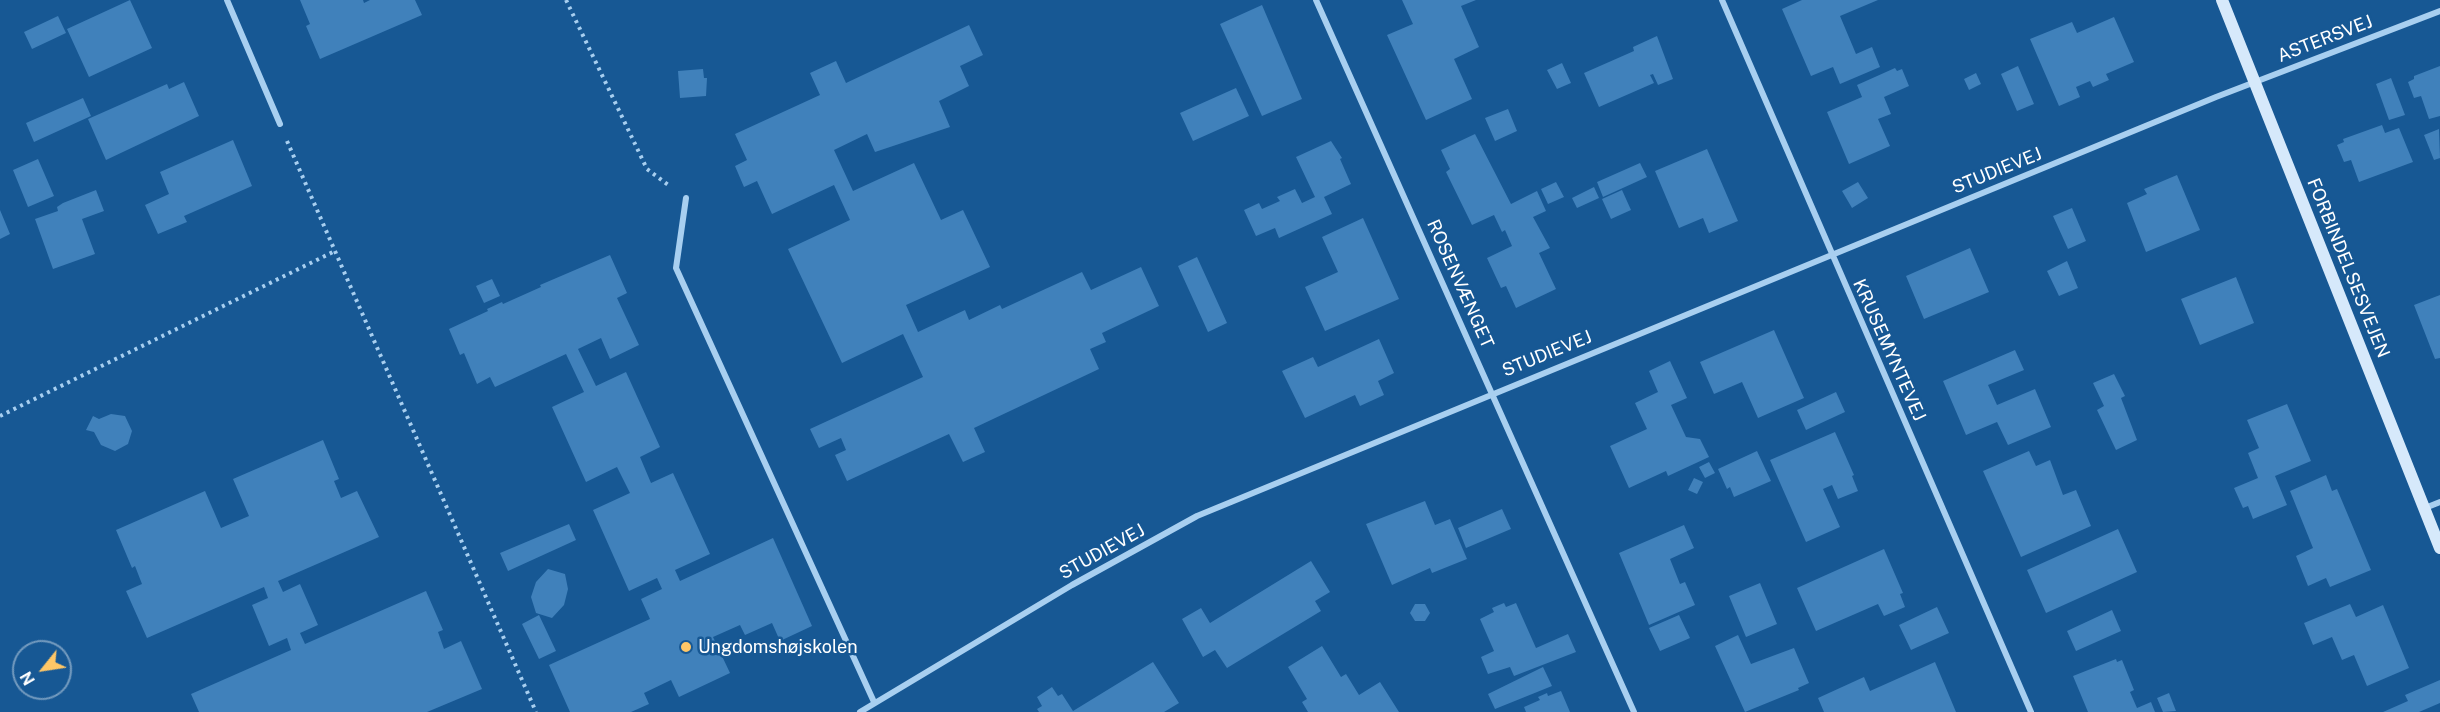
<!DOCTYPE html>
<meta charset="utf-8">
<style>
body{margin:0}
#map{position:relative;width:2440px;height:712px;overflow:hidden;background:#175894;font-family:"Public Sans",sans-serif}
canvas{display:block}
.north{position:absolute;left:12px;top:640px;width:60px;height:60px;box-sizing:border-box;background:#175894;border:2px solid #749bbf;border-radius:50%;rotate:240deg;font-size:16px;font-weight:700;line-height:24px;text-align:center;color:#fff}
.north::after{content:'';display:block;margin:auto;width:21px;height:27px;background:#ffc767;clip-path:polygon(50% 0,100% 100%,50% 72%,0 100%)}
</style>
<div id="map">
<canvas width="2440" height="712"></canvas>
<div class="north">N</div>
</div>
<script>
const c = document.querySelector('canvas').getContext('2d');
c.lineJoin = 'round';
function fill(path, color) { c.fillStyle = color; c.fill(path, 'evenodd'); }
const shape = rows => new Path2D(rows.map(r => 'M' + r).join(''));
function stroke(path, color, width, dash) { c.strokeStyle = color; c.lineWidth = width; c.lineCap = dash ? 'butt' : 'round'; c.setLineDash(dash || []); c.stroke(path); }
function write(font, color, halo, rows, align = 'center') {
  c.font = font + ' "Public Sans",sans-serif'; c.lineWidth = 5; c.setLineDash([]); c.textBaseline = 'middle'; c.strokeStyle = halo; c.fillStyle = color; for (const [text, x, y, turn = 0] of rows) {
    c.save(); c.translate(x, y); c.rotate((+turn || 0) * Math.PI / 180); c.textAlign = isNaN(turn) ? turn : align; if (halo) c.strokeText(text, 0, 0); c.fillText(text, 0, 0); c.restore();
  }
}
fill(shape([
 [130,0,152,48,89,77,67,29],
 [300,0,363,0,364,3,370,0,415,0,422,15,320,59,306,26,310,24],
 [1402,0,1476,0,1461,6,1479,47,1454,59,1472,99,1426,120,1387,35,1413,24],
 [1802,0,1878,0,1840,16,1856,54,1872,47,1880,67,1840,84,1833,67,1811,76,1782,9],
 [1262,5,1302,99,1262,116,1220,24],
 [58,16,66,33,32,49,24,32],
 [2114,17,2134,62,2106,74,2109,80,2093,87,2090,81,2076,87,2080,97,2059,106,2030,39,2072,22,2077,33],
 [969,25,983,55,960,66,969,86,939,101,950,127,875,152,867,134,834,150,853,191,914,163,941,220,963,210,990,267,906,305,918,332,965,310,969,320,1000,305,1002,309,1082,272,1091,290,1141,267,1159,306,1102,333,1106,342,1090,349,1099,369,974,428,985,452,963,462,949,434,847,481,835,455,846,450,841,438,819,448,810,429,923,377,903,334,842,363,788,249,850,220,834,185,772,214,757,181,744,187,735,166,747,160,735,134,820,95,810,73,836,61,846,83],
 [1657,36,1673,79,1658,85,1653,74,1650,75,1654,83,1599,107,1584,73,1634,51,1633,47],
 [1562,63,1571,83,1557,89,1547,70],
 [2018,66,2034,104,2017,111,2001,74],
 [2440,66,2440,116,2429,119,2421,96,2414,98,2408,82,2414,79,2414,76],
 [1895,68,1897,71,1902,69,1909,86,1884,97,1891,114,1878,119,1890,146,1849,164,1827,112,1862,97,1857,85],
 [703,69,704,78,707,78,706,96,680,98,678,71],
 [1976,73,1981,84,1969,90,1964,79],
 [2391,78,2405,115,2389,120,2376,84],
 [184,82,199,116,106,160,88,119,167,84,169,89],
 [1236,88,1249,116,1193,141,1180,113],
 [83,98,91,116,34,142,26,123],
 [1508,109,1517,131,1495,141,1485,118],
 [2382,125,2385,133,2399,128,2413,162,2359,182,2351,160,2344,162,2337,145,2344,142,2343,139],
 [2439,129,2440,158,2434,160,2424,135],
 [1475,134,1511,204,1537,191,1546,211,1533,217,1550,248,1539,253,1556,289,1516,308,1506,286,1501,288,1487,258,1512,246,1505,230,1502,232,1494,215,1472,225,1446,172,1450,169,1441,150],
 [233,140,252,186,184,216,187,222,158,234,145,205,169,194,160,172],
 [1331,141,1342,158,1340,159,1351,184,1324,197,1332,214,1279,238,1275,228,1256,236,1244,210,1259,203,1262,209,1280,201,1277,197,1295,189,1302,203,1315,197,1296,157],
 [1707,149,1738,221,1709,233,1703,218,1679,228,1655,171],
 [38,159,54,196,28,207,13,170],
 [1640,163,1647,177,1603,197,1597,182],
 [2177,175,2200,230,2146,252,2127,203,2147,194,2144,189],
 [1556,182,1564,197,1548,204,1541,189],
 [1858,182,1868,198,1852,208,1842,191],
 [1594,187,1599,198,1577,208,1572,198],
 [96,190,104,211,82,219,95,254,53,269,35,219,58,211,57,207,63,203],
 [1622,190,1631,210,1611,219,1602,199],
 [2072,208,2086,241,2068,249,2053,216],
 [0,210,10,234,0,239],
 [1363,218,1399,299,1325,331,1305,287,1338,272,1322,237],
 [1970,248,1989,292,1924,319,1906,276],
 [610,255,627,293,617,298,639,345,610,359,601,338,578,349,596,386,626,372,660,447,640,457,651,483,673,473,710,554,675,570,680,581,773,538,812,626,780,641,772,623,745,635,740,625,713,637,730,673,679,697,671,680,644,693,649,704,631,712,570,712,549,665,650,619,641,599,662,589,657,578,629,591,593,510,630,493,617,467,586,482,552,407,584,392,566,354,495,387,490,377,477,384,464,353,460,355,449,329,488,311,487,309,502,302,503,304,541,287,540,285],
 [1197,257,1227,323,1208,332,1178,266],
 [2067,261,2078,288,2059,296,2047,271],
 [2236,277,2254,323,2200,345,2181,299],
 [492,279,500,296,484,303,476,286],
 [2440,295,2440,358,2435,359,2414,305],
 [1774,330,1804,398,1758,418,1742,382,1714,394,1700,362],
 [1379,339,1394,373,1378,381,1384,395,1360,406,1355,395,1305,418,1282,371,1313,357,1318,367],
 [2015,350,2024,370,1988,385,1997,405,2035,389,2051,427,2008,445,1997,422,1966,435,1943,381],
 [1670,361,1687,398,1671,405,1686,437,1700,439,1709,457,1668,476,1666,471,1629,488,1610,446,1647,429,1635,403,1658,392,1649,371],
 [2114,374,2125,396,2121,398,2137,440,2116,450,2097,410,2104,406,2093,383],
 [1836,392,1845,412,1806,430,1797,410],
 [2287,404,2311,461,2275,476,2287,505,2253,519,2248,506,2243,508,2234,488,2258,478,2248,453,2259,448,2247,420],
 [111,414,125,416,132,431,128,444,115,451,101,445,94,432,86,430,93,416,99,419],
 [1835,432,1854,475,1852,476,1858,491,1838,499,1832,485,1823,489,1840,527,1806,542,1770,460],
 [323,440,339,479,334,481,341,498,357,491,379,537,278,581,283,592,300,584,318,625,300,633,305,644,426,591,443,630,438,632,444,649,461,641,482,689,427,712,199,712,191,694,291,650,287,638,269,646,252,605,268,598,264,587,147,638,126,591,142,584,135,566,132,568,116,530,205,491,221,528,249,516,233,479],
 [1757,451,1771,481,1734,497,1730,487,1727,489,1718,469],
 [2029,451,2036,466,2050,460,2063,495,2076,490,2091,526,2021,557,1983,471],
 [1709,462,1715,473,1705,478,1699,467],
 [2326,475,2332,491,2337,489,2371,570,2330,587,2326,578,2308,586,2296,556,2313,548,2290,491],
 [1694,478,1703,482,1697,494,1688,490],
 [1425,501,1435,525,1450,519,1467,559,1432,573,1430,568,1392,585,1366,524],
 [1502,509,1511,529,1466,548,1458,528],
 [569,524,576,540,508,571,500,553],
 [1684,525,1694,548,1670,559,1680,584,1685,582,1695,605,1649,625,1619,553],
 [2118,529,2137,572,2046,613,2027,570],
 [1884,549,1903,593,1900,594,1905,607,1884,616,1878,604,1816,631,1797,588],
 [1311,561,1330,592,1315,601,1321,611,1227,668,1215,650,1203,657,1182,619,1201,608,1210,623],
 [548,569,565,574,568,589,564,605,552,618,536,613,531,597,536,582],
 [1760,583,1777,624,1746,637,1729,596],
 [1504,603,1506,607,1516,603,1536,648,1568,634,1576,652,1514,676,1510,667,1488,674,1481,657,1494,651,1480,619,1494,612,1492,608],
 [1415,604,1425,604,1430,613,1425,621,1415,621,1410,613],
 [2350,604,2356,617,2383,605,2409,668,2367,686,2354,655,2342,660,2332,637,2313,645,2304,623],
 [1937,607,1949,633,1911,650,1899,625],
 [2112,610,2121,631,2076,651,2067,631],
 [539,615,556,651,539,659,522,624],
 [1679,615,1690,638,1660,651,1649,628],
 [1738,635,1751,664,1794,648,1809,683,1798,688,1799,690,1745,712,1715,646],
 [1322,646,1341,677,1346,674,1359,695,1380,682,1399,712,1308,712,1302,702,1307,699,1288,667],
 [2116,659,2117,662,2122,660,2134,690,2130,692,2137,708,2151,702,2155,712,2088,712,2073,676],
 [1153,662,1179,703,1164,712,1039,712,1037,709,1042,706,1037,697,1052,687,1058,696,1062,694,1073,711],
 [1935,662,1956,712,1824,712,1818,698,1864,677,1870,691],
 [1543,667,1552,686,1495,709,1488,694],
 [2440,680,2440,703,2419,712,2383,712,2408,701,2405,695],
 [1561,691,1570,712,1526,712,1524,707,1540,700,1538,697,1547,693,1548,696],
 [2169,693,2176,711,2163,712,2157,698]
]), '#4081bb');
stroke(shape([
 [566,0,647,169,671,187],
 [287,141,536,712],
 [0,416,335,251]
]), '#a8cff0', 4, [3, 4.5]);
stroke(shape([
 [227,0,280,124],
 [1316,0,1634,712],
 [1722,0,2031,712],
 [686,198,676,268,874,702],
 [2425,508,2440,502],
 [860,712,1072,585,1197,516,2216,97,2440,11]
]), '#a8cff0', 6);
stroke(shape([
 [2222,0,2440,548]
]), '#d6e9fb', 12);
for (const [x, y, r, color] of [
 [686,647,6,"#ffc767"]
]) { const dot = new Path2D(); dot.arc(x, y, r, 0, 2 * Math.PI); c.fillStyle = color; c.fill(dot); stroke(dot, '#175894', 2); }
write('18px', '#fff', '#175894', [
 ["ASTERSVEJ",2325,39,-21],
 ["STUDIEVEJ",1997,171,-22],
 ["FORBINDELSESVEJEN",2348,268,68],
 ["ROSENVÆNGET",1460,284,66],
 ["KRUSEMYNTEVEJ",1889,350,66],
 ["STUDIEVEJ",1547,354,-22],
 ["STUDIEVEJ",1102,552,-29]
]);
write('18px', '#fff', '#175894', [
 ["Ungdomshøjskolen",698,647]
], 'left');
</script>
